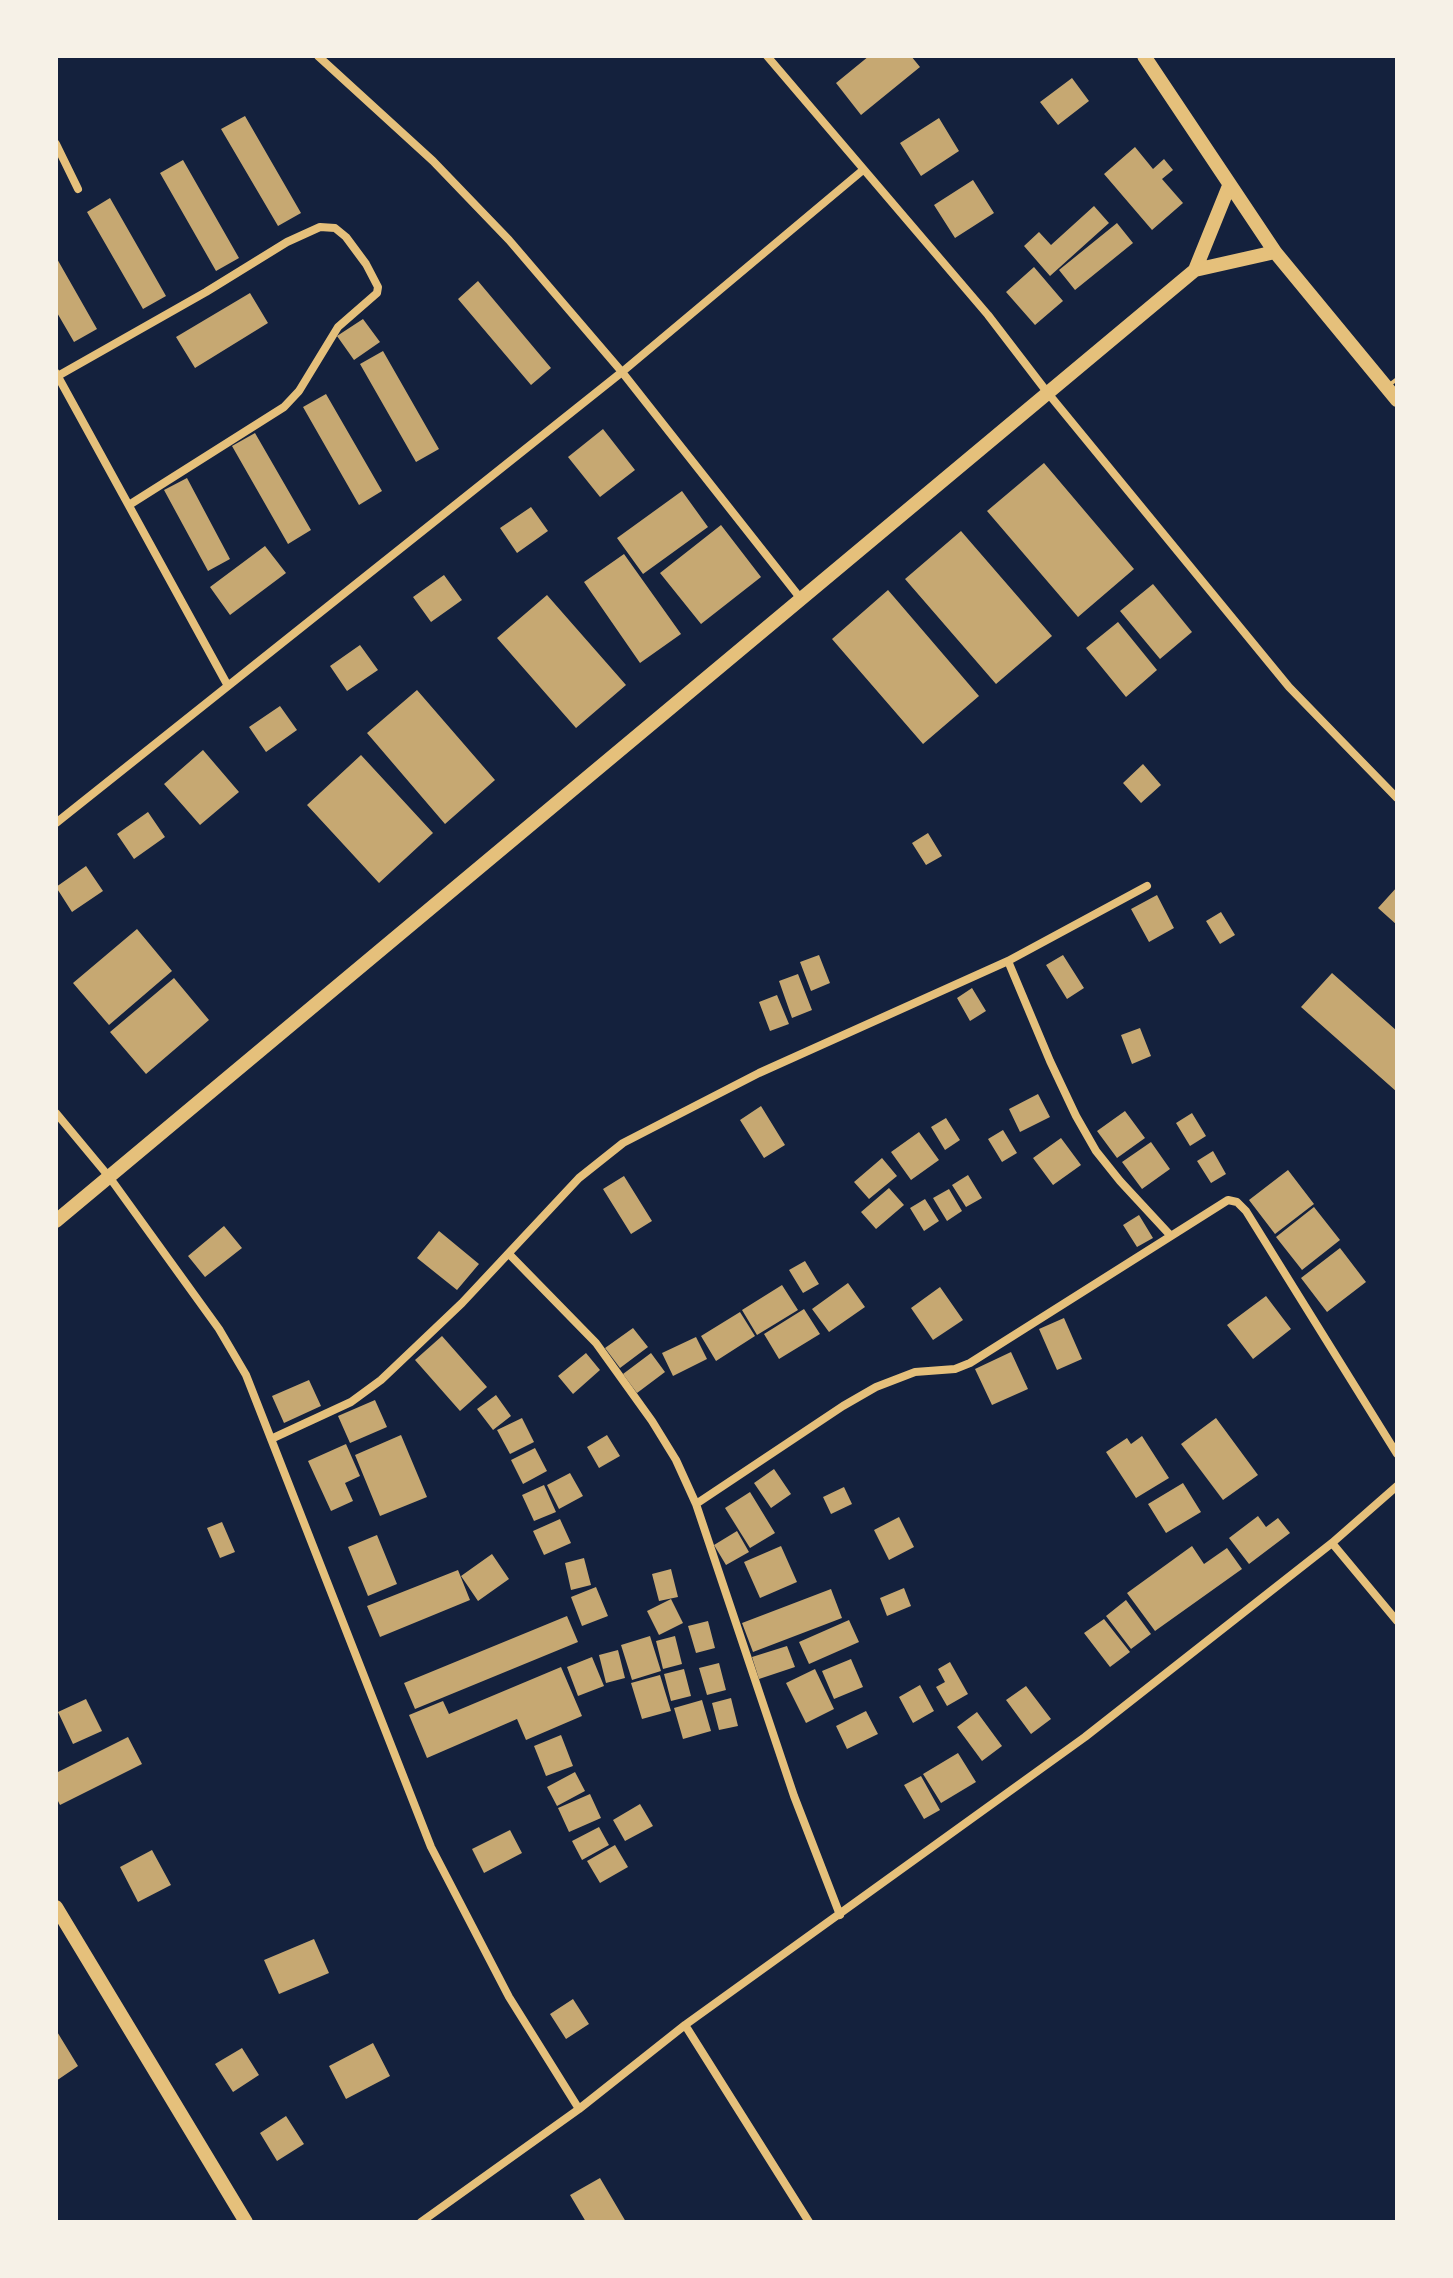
<!DOCTYPE html>
<style>
body{margin:0}
#map{position:relative;width:1453px;height:2278px;overflow:hidden;background:#14213d;font-family:"IBM Plex Sans",sans-serif}
canvas{display:block}
.frame{position:absolute;inset:0;border:58px solid #f6f1e7;pointer-events:none}
</style>
<div id="map">
<canvas width="1453" height="2278"></canvas>
<div class="frame"></div>
</div>
<script>
const c = document.querySelector('canvas').getContext('2d');
c.lineJoin = 'round';
function fill(path, color) { c.fillStyle = color; c.fill(path, 'evenodd'); }
const shape = rows => new Path2D(rows.map(r => 'M' + r).join(''));
function stroke(path, color, width, dash) { c.strokeStyle = color; c.lineWidth = width; c.lineCap = dash ? 'butt' : 'round'; c.setLineDash(dash || []); c.stroke(path); }
fill(shape([
 [869,56,911,56,920,67,861,115,836,83],
 [1072,78,1089,101,1058,125,1040,102],
 [245,116,301,213,278,226,221,129],
 [939,118,959,151,921,176,900,143],
 [1135,147,1153,169,1164,159,1173,170,1162,179,1183,203,1152,230,1104,174],
 [183,160,239,258,216,271,160,173],
 [973,180,994,213,955,238,934,205],
 [110,198,166,296,143,309,87,212],
 [1094,206,1109,223,1050,276,1024,246,1039,232,1051,245],
 [1117,223,1133,243,1075,290,1059,270],
 [56,257,97,329,74,342,56,311],
 [1034,267,1063,301,1035,325,1006,292],
 [478,281,551,368,531,385,458,299],
 [250,293,268,323,195,368,176,337],
 [363,319,380,342,354,360,337,336],
 [383,351,439,449,416,462,360,364],
 [326,394,382,491,359,505,303,407],
 [603,429,635,470,600,497,568,457],
 [255,433,311,530,288,544,232,446],
 [1044,463,1134,569,1078,617,987,511],
 [187,478,230,559,208,571,164,490],
 [682,491,708,527,643,574,617,538],
 [531,507,548,531,517,553,500,528],
 [721,525,761,577,701,624,660,573],
 [961,531,1052,636,996,684,905,579],
 [265,546,286,573,230,615,210,587],
 [624,554,681,634,640,663,584,582],
 [444,575,462,600,431,622,413,597],
 [1153,584,1192,632,1160,659,1120,611],
 [888,590,979,696,923,744,832,639],
 [547,595,626,685,576,728,497,638],
 [1118,622,1157,670,1126,697,1086,648],
 [360,645,378,670,347,691,330,666],
 [417,690,495,780,445,824,367,733],
 [280,706,297,730,266,752,249,727],
 [203,750,239,792,200,825,164,784],
 [361,755,433,833,379,883,307,805],
 [1143,764,1161,785,1141,803,1123,783],
 [148,812,165,837,134,859,117,834],
 [928,833,942,856,926,865,912,843],
 [86,866,103,891,72,912,56,887],
 [1397,887,1397,925,1378,908],
 [1157,895,1174,928,1149,942,1131,909],
 [1221,912,1235,935,1220,944,1206,921],
 [137,929,172,971,109,1025,73,983],
 [819,955,830,983,811,991,800,962],
 [1063,955,1084,988,1067,999,1046,965],
 [1332,973,1397,1031,1397,1092,1301,1007],
 [798,974,812,1010,792,1018,779,981],
 [174,978,209,1020,146,1074,110,1032],
 [972,988,986,1011,970,1021,957,998],
 [777,995,789,1024,770,1031,759,1002],
 [1140,1028,1151,1056,1132,1064,1121,1035],
 [1038,1094,1050,1117,1020,1132,1009,1109],
 [761,1106,785,1145,764,1158,740,1120],
 [1125,1111,1145,1138,1117,1158,1097,1131],
 [1192,1113,1206,1136,1190,1146,1176,1123],
 [946,1118,960,1140,945,1150,931,1127],
 [1003,1130,1017,1153,1002,1162,988,1139],
 [919,1132,939,1160,911,1180,891,1152],
 [1061,1138,1081,1165,1053,1185,1033,1158],
 [1151,1142,1170,1169,1142,1189,1122,1162],
 [1213,1151,1226,1174,1211,1183,1197,1161],
 [882,1158,897,1176,869,1199,854,1182],
 [1288,1170,1314,1204,1275,1234,1249,1200],
 [968,1175,982,1198,966,1207,952,1185],
 [624,1176,652,1221,631,1234,603,1189],
 [889,1188,904,1205,876,1229,861,1212],
 [949,1189,962,1211,947,1221,933,1198],
 [925,1199,939,1221,924,1231,910,1208],
 [1314,1207,1340,1240,1302,1270,1276,1237],
 [1139,1215,1153,1238,1137,1247,1123,1225],
 [224,1226,242,1248,205,1277,188,1256],
 [439,1231,479,1264,457,1290,417,1258],
 [1340,1248,1366,1282,1327,1312,1301,1278],
 [805,1261,819,1284,803,1293,789,1270],
 [848,1283,865,1307,829,1332,812,1309],
 [782,1285,798,1310,757,1335,742,1310],
 [940,1287,963,1320,933,1340,911,1308],
 [1266,1296,1291,1329,1253,1359,1227,1325],
 [804,1309,820,1334,779,1359,764,1334],
 [740,1312,755,1336,716,1361,701,1336],
 [1064,1318,1082,1359,1057,1370,1039,1329],
 [633,1328,648,1347,620,1368,605,1348],
 [442,1336,487,1387,460,1411,415,1360],
 [696,1337,707,1359,673,1376,662,1353],
 [1011,1352,1028,1389,992,1405,975,1369],
 [586,1353,600,1370,573,1394,558,1376],
 [651,1353,665,1372,637,1393,623,1374],
 [309,1380,321,1406,284,1423,272,1396],
 [496,1395,511,1416,493,1430,477,1409],
 [375,1400,387,1427,350,1443,338,1416],
 [522,1418,534,1442,510,1454,497,1430],
 [1216,1418,1258,1475,1223,1500,1181,1444],
 [401,1435,427,1497,380,1516,355,1455],
 [607,1435,620,1456,599,1468,587,1447],
 [1142,1436,1169,1478,1136,1498,1106,1452,1127,1438,1131,1444],
 [346,1444,360,1476,345,1483,353,1501,331,1511,308,1461],
 [535,1448,547,1471,523,1484,511,1460],
 [774,1469,791,1494,771,1508,754,1483],
 [570,1473,583,1496,559,1509,547,1485],
 [1183,1483,1201,1512,1166,1533,1148,1504],
 [544,1485,556,1512,534,1521,522,1495],
 [844,1487,852,1504,831,1514,823,1497],
 [750,1492,775,1533,750,1548,725,1508],
 [1258,1516,1266,1527,1278,1518,1290,1533,1249,1564,1229,1538],
 [899,1517,914,1547,889,1560,874,1530],
 [560,1519,571,1543,544,1555,533,1531],
 [222,1522,235,1552,220,1558,207,1528],
 [737,1531,749,1552,726,1565,714,1545],
 [377,1535,397,1584,368,1596,348,1547],
 [781,1546,797,1582,760,1598,744,1562],
 [1192,1546,1204,1564,1227,1548,1242,1569,1155,1631,1127,1593],
 [492,1554,509,1579,478,1601,461,1576],
 [584,1558,591,1585,571,1590,565,1563],
 [671,1569,678,1597,659,1601,652,1574],
 [458,1570,470,1600,380,1637,367,1606],
 [596,1587,608,1616,582,1626,571,1597],
 [904,1588,911,1606,887,1616,880,1598],
 [831,1589,842,1618,753,1652,742,1623],
 [671,1599,683,1623,659,1635,647,1611],
 [1126,1600,1151,1634,1131,1649,1106,1616],
 [567,1616,578,1642,415,1709,404,1683],
 [1104,1619,1130,1652,1110,1667,1084,1633],
 [849,1620,859,1642,809,1664,799,1642],
 [708,1621,715,1648,696,1653,688,1626],
 [650,1636,661,1671,632,1680,621,1645],
 [675,1636,682,1664,663,1669,656,1641],
 [787,1646,795,1667,759,1679,752,1657],
 [618,1650,625,1678,606,1683,599,1655],
 [592,1657,604,1686,578,1696,567,1667],
 [851,1659,863,1687,834,1699,822,1671],
 [950,1662,968,1694,947,1706,936,1687,945,1682,938,1669],
 [719,1663,726,1690,707,1695,699,1668],
 [561,1667,582,1716,526,1740,517,1719,427,1758,409,1715,443,1701,449,1714],
 [684,1669,691,1696,671,1701,664,1674],
 [815,1669,834,1709,806,1723,786,1683],
 [660,1675,671,1711,642,1719,631,1683],
 [920,1685,934,1711,913,1723,899,1697],
 [1026,1686,1051,1719,1031,1734,1006,1700],
 [731,1698,738,1726,719,1730,712,1703],
 [86,1699,102,1731,73,1744,58,1712],
 [702,1700,711,1731,683,1739,674,1708],
 [866,1711,878,1734,847,1749,836,1726],
 [977,1712,1002,1746,982,1761,957,1727],
 [561,1735,573,1766,546,1776,534,1746],
 [128,1737,142,1764,60,1805,56,1797,56,1773],
 [958,1753,976,1782,941,1803,923,1774],
 [575,1772,585,1791,557,1806,547,1787],
 [921,1776,940,1810,924,1819,904,1785],
 [590,1794,601,1818,569,1832,558,1808],
 [640,1804,653,1826,625,1841,613,1820],
 [599,1827,609,1845,582,1860,572,1841],
 [510,1830,522,1853,484,1873,472,1849],
 [615,1845,628,1867,600,1883,587,1861],
 [152,1850,171,1885,138,1902,120,1867],
 [314,1939,329,1973,279,1994,264,1960],
 [573,1999,589,2024,566,2039,550,2014],
 [56,2030,78,2066,56,2081],
 [373,2043,390,2076,346,2099,329,2066],
 [242,2048,259,2075,233,2092,215,2064],
 [286,2116,304,2144,277,2161,260,2133],
 [600,2178,626,2222,586,2222,570,2195]
]), '#c6a872');
stroke(shape([
 [1388,386,1397,379]
]), '#e5c07b', 4);
stroke(shape([
 [318,56,433,161,509,240,622,372,801,599],
 [767,56,988,315,1047,392,1289,687,1397,798],
 [56,144,78,189],
 [56,373,228,686],
 [56,377,206,292,287,242,320,227,335,228,346,237,366,264,378,287,377,293,338,327,299,391,284,407,129,505],
 [56,823,622,372,863,170],
 [1008,961,1050,1061,1076,1116,1096,1151,1120,1181,1170,1235],
 [56,1113,110,1178,219,1329,246,1375,431,1847,509,1997,579,2109],
 [509,1254,596,1343,652,1421,676,1460,696,1504,794,1796,840,1915],
 [271,1439,351,1402,381,1380,462,1303,579,1178,623,1143,759,1073,1008,961,1147,886],
 [696,1504,843,1406,876,1387,915,1372,955,1369,970,1363,1228,1200,1237,1202,1246,1211,1397,1454],
 [1332,1543,1397,1621],
 [685,2025,809,2222],
 [421,2222,579,2109,685,2025,1085,1737,1332,1543,1397,1486]
]), '#e5c07b', 8);
stroke(shape([
 [1144,56,1275,252,1397,400],
 [1195,270,1229,186],
 [56,1221,1195,270,1275,252],
 [56,1907,246,2222]
]), '#e5c07b', 14);
</script>
